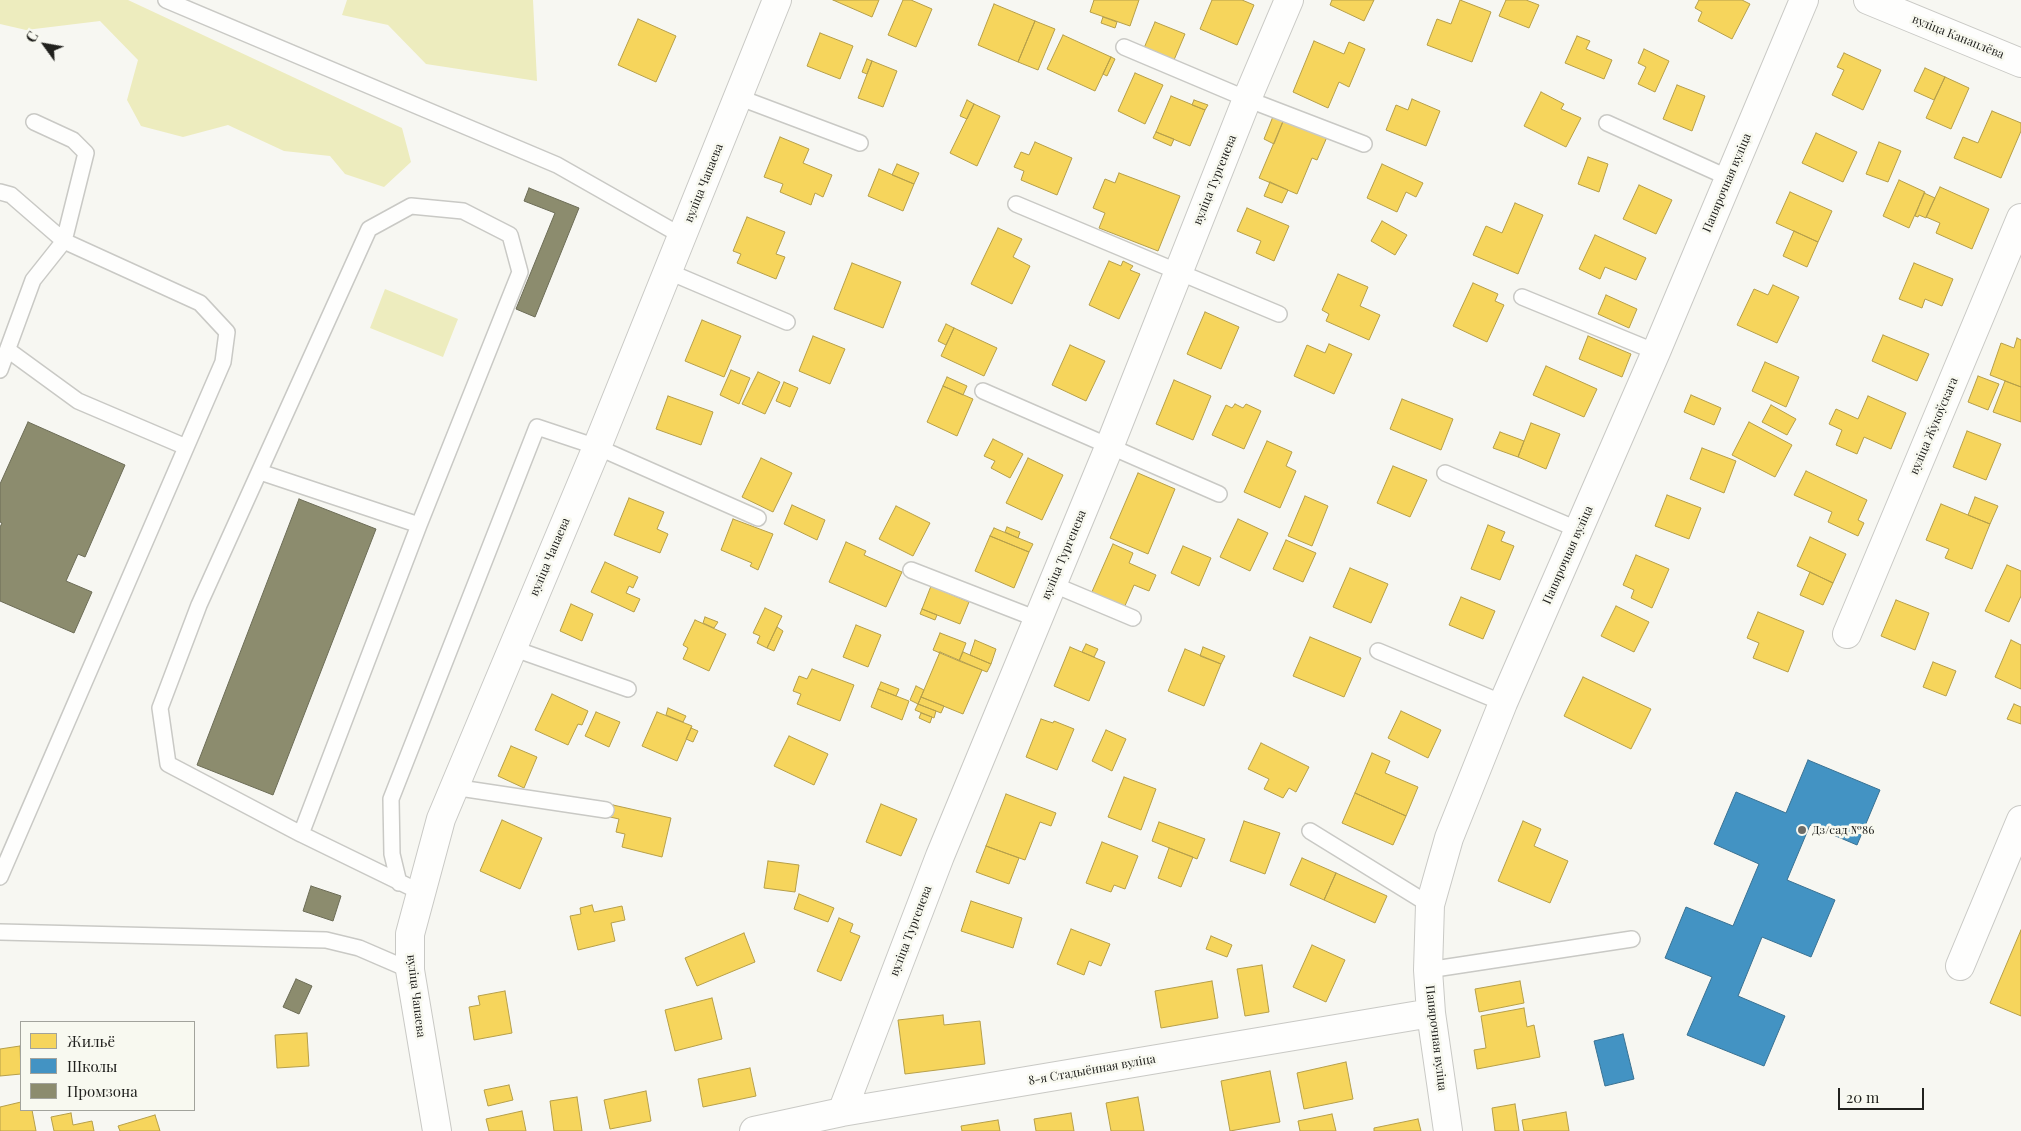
<!DOCTYPE html>
<meta charset="utf-8">
<style>
body{margin:0}
#map{position:relative;width:2021px;height:1131px;overflow:hidden;background:#f7f7f2;font-family:"Playfair Display",serif}
canvas{display:block}
.legend{position:absolute;left:20px;top:1021px;width:175px;height:90px;box-sizing:border-box;background:#f8f9f0;border:1px solid #a2a39c;margin:0;padding:6px 9px;list-style:none;font-size:15px;color:#21211e}
.legend li{display:flex;align-items:center;gap:10px;height:25px}
.legend b{width:25px;border:1px solid #a2a39c}
.north{position:absolute;left:20px;top:20px;width:50px;height:50px;-webkit-text-stroke:4px #f8f9f0;paint-order:stroke;rotate:302deg;font-size:14px;font-weight:700;line-height:20px;text-align:center;color:#21211e}
.north::after{content:'';display:block;margin:auto;width:18px;height:22px;background:#21211e;clip-path:polygon(50% 0,100% 100%,50% 72%,0 100%)}
.scale{position:absolute;left:1838px;top:1088px;width:86px;height:22px;box-sizing:border-box;border:2px solid #21211e;border-top:0;padding-left:6px;font-size:15px;line-height:18px;white-space:nowrap;color:#21211e;-webkit-text-stroke:4px #f8f9f0;paint-order:stroke}
</style>
<div id="map">
<canvas width="2021" height="1131"></canvas>
<ul class="legend">
<li><b style="height:14px;background:#f6d55c"></b>Жильё</li>
<li><b style="height:14px;background:#4393c3"></b>Школы</li>
<li><b style="height:14px;background:#8c8c6e"></b>Промзона</li>
</ul>
<div class="north">С</div>
<div class="scale">20 m</div>
</div>
<script>
const c = document.querySelector('canvas').getContext('2d');
c.lineJoin = 'round';
function fill(path, color) { c.fillStyle = color; c.fill(path, 'evenodd'); }
const shape = rows => new Path2D(rows.map(r => 'M' + r).join(''));
function stroke(path, color, width, dash) { c.strokeStyle = color; c.lineWidth = width; c.lineCap = dash ? 'butt' : 'round'; c.setLineDash(dash || []); c.stroke(path); }
function write(font, color, halo, rows, align = 'center') {
  c.font = font + ' "Playfair Display",serif'; c.lineWidth = 5; c.setLineDash([]); c.textBaseline = 'middle'; c.strokeStyle = halo; c.fillStyle = color; for (const [text, x, y, turn = 0] of rows) {
    c.save(); c.translate(x, y); c.rotate((+turn || 0) * Math.PI / 180); c.textAlign = isNaN(turn) ? turn : align; if (halo) c.strokeText(text, 0, 0); c.fillText(text, 0, 0); c.restore();
  }
}
fill(shape([
 [0,0,128,0,402,128,411,162,384,187,345,174,330,156,284,151,228,125,183,137,141,126,127,100,138,60,100,21,26,30,0,24],
 [347,0,533,0,537,81,426,64,388,25,342,15],
 [385,289,458,319,443,357,370,328]
]), '#edecbe');
const homes = shape([
 [833,0,879,0,872,17,833,0],
 [903,0,911,0,932,9,916,47,888,35,903,0],
 [1094,0,1139,0,1130,26,1090,12,1094,0],
 [1212,0,1242,0,1254,5,1237,45,1200,29,1212,0],
 [1332,0,1374,0,1364,21,1330,5,1332,0],
 [1460,0,1491,12,1472,62,1427,45,1437,19,1451,24,1460,0],
 [1506,0,1526,0,1539,5,1529,28,1499,16,1506,0],
 [1699,0,1742,0,1750,4,1732,39,1698,21,1702,12,1695,8,1699,0],
 [994,4,1035,21,1018,62,978,45,994,4],
 [1103,17,1117,22,1115,28,1101,23,1103,17],
 [638,19,676,36,656,82,618,65,638,19],
 [1035,21,1055,29,1038,70,1018,62,1035,21],
 [1155,22,1185,34,1174,60,1144,48,1155,22],
 [820,33,853,46,840,79,807,66,820,33],
 [1063,35,1111,57,1095,91,1047,69,1063,35],
 [1577,36,1590,41,1586,49,1612,60,1604,79,1565,63,1577,36],
 [1314,41,1344,54,1349,42,1365,49,1349,87,1339,82,1328,108,1293,92,1314,41],
 [1644,49,1669,61,1655,92,1638,84,1646,67,1638,63,1644,49],
 [1844,53,1881,70,1863,110,1832,95,1844,70,1837,67,1844,53],
 [1111,57,1115,59,1107,76,1103,74,1111,57],
 [867,59,872,61,867,74,862,72,867,59],
 [872,61,897,71,883,107,858,98,872,61],
 [1925,68,1945,77,1934,100,1914,91,1925,68],
 [1135,73,1163,85,1145,124,1118,111,1135,73],
 [1945,77,1969,88,1951,129,1926,118,1945,77],
 [1677,85,1705,96,1692,131,1663,119,1677,85],
 [1541,92,1564,104,1561,109,1581,118,1566,147,1524,126,1541,92],
 [1171,96,1205,110,1190,146,1156,132,1171,96],
 [1412,99,1440,111,1426,146,1386,130,1396,105,1408,110,1412,99],
 [967,100,974,104,967,119,960,116,967,100],
 [1194,100,1208,105,1205,110,1192,105,1194,100],
 [974,104,1000,116,977,166,950,153,974,104],
 [1992,111,2021,123,2021,131,2001,178,1954,158,1963,137,1978,143,1992,111],
 [1274,114,1284,119,1274,144,1264,139,1274,114],
 [1284,119,1327,137,1317,160,1312,158,1297,194,1259,178,1284,119],
 [1156,132,1174,139,1171,146,1153,138,1156,132],
 [1816,133,1857,152,1843,182,1802,163,1816,133],
 [780,137,809,149,803,163,832,175,823,197,815,193,811,205,780,192,783,184,764,177,780,137],
 [1035,142,1072,158,1057,195,1021,180,1024,171,1014,167,1021,152,1029,155,1035,142],
 [1879,142,1901,151,1888,182,1866,174,1879,142],
 [1588,157,1608,164,1599,192,1578,184,1588,157],
 [897,164,919,173,914,184,892,175,897,164],
 [1382,164,1423,183,1416,197,1406,192,1397,212,1367,198,1382,164],
 [879,169,914,184,903,211,868,196,879,169],
 [1119,173,1180,196,1158,251,1099,228,1105,213,1093,208,1105,179,1115,183,1119,173],
 [1899,180,1925,192,1909,228,1883,216,1899,180],
 [1270,182,1288,190,1282,203,1264,196,1270,182],
 [1639,185,1672,200,1656,234,1623,219,1639,185],
 [1940,187,1989,209,1972,249,1936,233,1940,223,1926,217,1940,187],
 [1790,192,1832,211,1818,242,1776,223,1790,192],
 [1924,193,1935,198,1926,218,1919,215,1918,217,1915,216,1924,193],
 [1515,203,1543,215,1518,274,1473,255,1486,226,1502,233,1515,203],
 [1247,208,1289,226,1274,261,1256,253,1261,241,1237,231,1247,208],
 [747,217,785,232,776,254,785,257,776,279,737,263,741,254,733,251,747,217],
 [1382,221,1407,235,1395,255,1371,241,1382,221],
 [998,228,1022,239,1013,257,1030,266,1012,304,971,284,998,228],
 [1794,231,1818,242,1807,267,1783,256,1794,231],
 [1595,235,1646,258,1636,280,1605,267,1600,279,1579,269,1595,235],
 [1109,261,1121,266,1123,261,1133,266,1130,270,1140,274,1119,319,1089,305,1109,261],
 [852,263,901,282,883,328,834,309,852,263],
 [1914,263,1953,279,1942,306,1925,299,1922,308,1899,299,1914,263],
 [1338,274,1368,287,1360,306,1380,315,1369,340,1326,321,1329,314,1322,310,1338,274],
 [1473,283,1498,294,1495,301,1504,305,1487,342,1453,326,1473,283],
 [1773,285,1799,297,1777,343,1737,325,1754,289,1768,295,1773,285],
 [1606,295,1637,309,1629,328,1598,314,1606,295],
 [1205,312,1239,327,1221,369,1187,354,1205,312],
 [702,320,741,336,724,377,685,361,702,320],
 [946,324,954,328,946,345,938,341,946,324],
 [954,328,997,348,984,376,941,356,954,328],
 [1883,335,1929,354,1917,381,1872,361,1883,335],
 [813,336,845,349,830,384,799,371,813,336],
 [1588,336,1631,354,1622,377,1579,359,1588,336],
 [2017,338,2021,340,2021,387,1990,375,2001,343,2014,348,2017,338],
 [1329,344,1352,354,1334,394,1294,376,1307,345,1325,353,1329,344],
 [1070,345,1105,361,1086,401,1052,385,1070,345],
 [1765,362,1799,377,1786,407,1752,391,1765,362],
 [1546,366,1597,389,1584,417,1533,395,1546,366],
 [731,370,750,378,739,404,720,395,731,370],
 [758,372,780,382,765,414,742,404,758,372],
 [1978,376,1999,384,1988,410,1968,402,1978,376],
 [947,377,967,386,963,395,943,386,947,377],
 [1174,380,1211,396,1193,440,1156,424,1174,380],
 [2005,381,2021,387,2021,422,1993,412,2005,381],
 [784,382,798,388,790,407,776,401,784,382],
 [943,386,973,399,957,436,927,422,943,386],
 [1691,395,1721,408,1714,425,1684,412,1691,395],
 [668,396,713,412,701,445,656,429,668,396],
 [1868,396,1906,413,1891,449,1864,437,1857,454,1836,445,1842,430,1829,424,1836,409,1858,419,1868,396],
 [1402,399,1453,419,1441,450,1390,429,1402,399],
 [1235,404,1243,408,1246,404,1261,411,1244,449,1212,435,1226,405,1232,408,1235,404],
 [1771,405,1796,419,1787,435,1762,422,1771,405],
 [1749,422,1792,445,1775,477,1732,455,1749,422],
 [1531,423,1560,434,1546,469,1518,457,1531,423],
 [1967,431,2001,444,1986,480,1953,467,1967,431],
 [1500,432,1524,441,1518,457,1493,448,1500,432],
 [993,439,1023,454,1010,478,991,468,995,461,984,456,993,439],
 [1267,441,1292,452,1286,466,1296,471,1280,508,1244,492,1267,441],
 [1702,448,1736,461,1724,493,1690,479,1702,448],
 [761,458,792,473,773,512,742,497,761,458],
 [1028,458,1063,475,1042,520,1006,503,1028,458],
 [1393,466,1427,480,1410,517,1377,503,1393,466],
 [1806,471,1867,500,1858,520,1864,523,1858,536,1828,522,1832,512,1794,495,1806,471],
 [1138,473,1175,489,1148,554,1110,538,1138,473],
 [1667,495,1701,508,1689,539,1655,526,1667,495],
 [1305,496,1328,506,1312,546,1288,536,1305,496],
 [1975,497,1998,506,1990,524,1968,515,1975,497],
 [629,498,664,512,657,529,668,534,660,553,614,535,629,498],
 [1941,504,1990,524,1972,569,1945,558,1949,549,1926,540,1941,504],
 [792,505,825,520,817,540,784,524,792,505],
 [896,506,930,523,913,556,879,539,896,506],
 [733,519,773,534,758,570,750,566,752,563,721,550,733,519],
 [1238,519,1268,533,1250,571,1220,557,1238,519],
 [1488,525,1505,532,1501,541,1514,546,1500,580,1471,569,1488,525],
 [1007,527,1020,532,1018,538,1005,532,1007,527],
 [994,528,1033,544,1029,552,990,536,994,528],
 [990,536,1029,552,1014,588,975,571,990,536],
 [1810,537,1846,554,1833,583,1797,566,1810,537],
 [1286,540,1316,553,1303,582,1273,569,1286,540],
 [846,542,866,551,864,555,902,572,886,607,829,582,846,542],
 [1113,544,1133,553,1129,563,1156,575,1149,591,1134,585,1124,608,1091,594,1113,544],
 [1183,546,1211,558,1199,586,1171,573,1183,546],
 [1636,555,1669,569,1652,608,1631,598,1634,590,1623,585,1636,555],
 [605,562,638,577,633,588,629,586,626,593,640,599,634,612,591,592,605,562],
 [2007,565,2021,571,2021,596,2009,622,1985,611,2007,565],
 [1350,568,1388,584,1371,623,1333,607,1350,568],
 [1810,572,1833,583,1823,605,1800,595,1810,572],
 [931,586,969,602,960,624,922,609,931,586],
 [1461,597,1495,611,1483,639,1449,625,1461,597],
 [1896,600,1929,613,1915,650,1881,636,1896,600],
 [571,604,593,614,582,641,560,631,571,604],
 [1616,606,1649,622,1634,652,1601,636,1616,606],
 [765,608,782,616,767,648,757,643,760,636,753,633,765,608],
 [922,609,937,615,935,620,920,614,922,609],
 [1758,612,1804,631,1788,672,1753,658,1759,643,1747,638,1758,612],
 [705,617,718,622,714,628,703,623,705,617],
 [695,620,726,634,709,671,683,659,688,648,683,645,695,620],
 [856,625,881,635,868,667,843,657,856,625],
 [777,627,783,631,774,651,767,648,777,627],
 [940,633,966,643,959,661,933,650,940,633],
 [1310,637,1361,658,1344,697,1293,676,1310,637],
 [975,640,996,649,991,664,970,655,975,640],
 [2011,640,2021,645,2021,689,1995,677,2011,640],
 [1086,644,1098,649,1094,657,1082,652,1086,644],
 [1070,647,1105,662,1089,701,1054,686,1070,647],
 [1203,647,1225,656,1221,664,1200,656,1203,647],
 [1185,649,1221,664,1204,706,1168,691,1185,649],
 [940,652,982,670,963,714,921,697,940,652],
 [963,652,991,664,987,672,959,661,963,652],
 [1933,662,1956,671,1946,696,1923,687,1933,662],
 [812,669,854,685,840,721,797,704,801,694,793,691,799,676,807,679,812,669],
 [1583,677,1651,709,1631,749,1564,716,1583,677],
 [881,682,899,689,896,696,878,689,881,682],
 [916,686,924,690,918,704,910,700,916,686],
 [878,689,909,701,902,720,871,707,878,689],
 [552,694,588,711,582,725,578,724,568,745,535,730,552,694],
 [921,697,944,706,941,713,918,704,921,697],
 [918,704,936,711,934,718,915,710,918,704],
 [2014,704,2021,707,2021,724,2007,719,2014,704],
 [668,708,686,716,683,722,666,715,668,708],
 [1401,711,1441,730,1428,758,1388,738,1401,711],
 [596,712,620,722,609,747,585,736,596,712],
 [657,712,692,726,677,761,642,746,657,712],
 [921,713,932,717,930,723,919,718,921,713],
 [1041,719,1053,723,1054,721,1074,729,1057,770,1026,757,1041,719],
 [691,728,698,731,693,742,686,739,691,728],
 [1106,730,1126,739,1112,771,1092,761,1106,730],
 [789,736,828,754,814,785,774,766,789,736],
 [1261,743,1309,767,1296,792,1289,788,1283,798,1264,789,1269,779,1248,769,1261,743],
 [511,746,537,757,524,788,498,776,511,746],
 [1372,753,1390,761,1385,773,1418,787,1406,816,1355,793,1372,753],
 [1124,777,1156,789,1141,830,1108,817,1124,777],
 [1355,793,1406,816,1393,845,1342,823,1355,793],
 [1006,794,1056,813,1051,826,1040,822,1025,860,986,846,1006,794],
 [881,804,917,819,901,856,866,842,881,804],
 [613,805,671,818,662,857,622,847,625,834,616,832,619,819,610,817,613,805],
 [502,820,542,838,520,889,480,871,502,820],
 [1244,821,1280,833,1265,874,1230,861,1244,821],
 [1523,821,1541,829,1534,846,1568,861,1550,903,1498,881,1523,821],
 [1159,822,1205,839,1197,859,1152,841,1159,822],
 [1102,842,1138,856,1125,889,1114,885,1111,892,1086,883,1102,842],
 [986,846,1019,858,1009,884,976,872,986,846],
 [1169,848,1193,857,1181,887,1158,878,1169,848],
 [1302,858,1336,873,1324,900,1290,885,1302,858],
 [768,861,799,865,795,892,764,888,768,861],
 [1336,873,1387,896,1375,923,1324,900,1336,873],
 [799,894,834,908,828,922,794,909,799,894],
 [971,901,1022,918,1013,948,961,931,971,901],
 [592,905,594,912,622,906,625,920,611,923,615,941,578,950,570,916,581,914,580,908,592,905],
 [839,918,853,924,850,932,860,936,841,981,817,971,839,918],
 [1071,929,1110,944,1101,966,1089,961,1084,975,1057,964,1071,929],
 [2021,930,2021,1016,1990,1003,2021,930],
 [744,933,755,962,697,986,685,958,744,933],
 [1211,936,1232,945,1227,957,1206,949,1211,936],
 [1312,945,1345,960,1326,1002,1293,987,1312,945],
 [1262,965,1269,1012,1245,1016,1237,969,1262,965],
 [1212,981,1218,1018,1161,1028,1155,991,1212,981],
 [1520,981,1524,1003,1479,1012,1475,989,1520,981],
 [505,991,512,1033,474,1040,469,1007,480,1005,478,996,505,991],
 [712,998,722,1039,675,1051,665,1010,712,998],
 [1524,1008,1527,1027,1534,1025,1540,1057,1477,1069,1474,1050,1486,1048,1481,1016,1524,1008],
 [943,1015,944,1025,980,1021,985,1064,905,1074,898,1020,943,1015],
 [307,1033,309,1066,277,1068,275,1035,307,1033],
 [20,1046,21,1074,0,1076,0,1049,20,1046],
 [1346,1062,1353,1099,1304,1109,1297,1073,1346,1062],
 [750,1068,756,1096,703,1107,698,1079,750,1068],
 [1270,1071,1280,1122,1230,1131,1221,1081,1270,1071],
 [509,1085,513,1100,488,1106,484,1090,509,1085],
 [646,1091,651,1121,610,1129,604,1100,646,1091],
 [577,1097,582,1131,554,1131,550,1101,577,1097],
 [1138,1097,1144,1131,1111,1131,1106,1103,1138,1097],
 [21,1102,21,1110,32,1110,36,1131,0,1131,0,1107,21,1102],
 [1515,1104,1519,1131,1495,1131,1492,1108,1515,1104],
 [522,1111,526,1131,489,1131,486,1119,522,1111],
 [1566,1112,1569,1131,1524,1131,1522,1120,1566,1112],
 [71,1113,73,1125,92,1121,94,1131,54,1131,51,1117,71,1113],
 [1071,1113,1074,1131,1036,1131,1034,1119,1071,1113],
 [1332,1114,1336,1131,1300,1131,1298,1121,1332,1114],
 [155,1115,160,1131,120,1131,118,1126,155,1115],
 [1418,1119,1421,1131,1374,1131,1374,1128,1418,1119],
 [998,1120,1000,1131,962,1131,961,1126,998,1120]
]);
fill(homes, '#f6d55c');
stroke(homes, '#b69f49', 1);
const schools = shape([
 [1808,760,1880,790,1857,845,1810,825,1787,880,1835,900,1811,957,1762,937,1738,996,1785,1016,1764,1066,1687,1035,1712,977,1665,958,1686,907,1733,926,1759,864,1714,844,1736,792,1786,813,1808,760],
 [1623,1034,1634,1079,1605,1086,1594,1041,1623,1034]
]);
fill(schools, '#4393c3');
stroke(schools, '#397192', 1);
const industry = shape([
 [529,188,579,208,535,317,516,309,555,213,524,201,529,188],
 [28,422,125,465,85,557,78,554,66,581,92,592,74,633,0,601,0,527,2,523,0,522,0,484,28,422],
 [299,499,376,529,273,795,197,765,299,499],
 [311,886,341,896,333,921,303,911,311,886],
 [296,979,312,986,299,1014,283,1007,296,979]
]);
fill(industry, '#8c8c6e');
stroke(industry, '#6c6c56', 1);
const lane = shape([
 [166,0,557,165,682,236],
 [1124,47,1247,99,1364,144],
 [738,97,860,143],
 [1607,123,1729,178],
 [0,192,11,195,64,241,86,153,73,140,34,122],
 [1016,204,1279,314],
 [667,271,787,322],
 [1522,297,1656,352],
 [8,350,78,401,186,447],
 [0,370,33,280,64,241,200,303,227,332,223,362,0,877],
 [983,391,1219,494],
 [260,472,419,525],
 [1445,473,1579,530],
 [911,570,1037,619],
 [1052,584,1133,618],
 [512,648,628,689],
 [1378,651,1503,703],
 [453,787,606,810],
 [1310,831,1430,905],
 [301,834,419,525,520,272,510,235,463,211,411,206,369,229,199,605,160,708,168,764,301,834,420,892],
 [399,883,392,854,391,799,537,427,597,447,758,518],
 [0,932,326,940,359,948,410,970],
 [1428,970,1632,939]
]);
const street = shape([
 [1868,0,2021,63],
 [1847,634,2021,218],
 [1960,966,2021,820],
 [842,1112,940,856,1110,445,1247,99,1289,0],
 [437,1131,410,970,410,934,441,819,597,447,777,0],
 [754,1131,842,1112,1431,1013],
 [1448,1131,1431,1013,1428,970,1430,905,1449,838,1503,703,1656,352,1804,0]
]);
stroke(lane, '#c9c9c5', 18);
stroke(street, '#c9c9c5', 30);
stroke(lane, '#fefefd', 15);
stroke(street, '#fefefd', 28);
for (const [x, y, r, color] of [
 [1802,830,5,"#6c6c68"]
]) { const dot = new Path2D(); dot.arc(x, y, r, 0, 2 * Math.PI); c.fillStyle = color; c.fill(dot); stroke(dot, '#f8f9f0', 2); }
write('12px', '#21211e', '#f8f9f0', [
 ["вуліца Канаплёва",1958,37,22],
 ["вуліца Тургенева",1215,180,-68],
 ["вуліца Чапаева",704,183,-68],
 ["Папярочная вуліца",1727,183,-67],
 ["вуліца Жукоўскага",1934,426,-67],
 ["вуліца Тургенева",1064,555,-67],
 ["Папярочная вуліца",1568,555,-66],
 ["вуліца Чапаева",550,557,-67],
 ["вуліца Тургенева",911,931,-69],
 ["вуліца Чапаева",416,996,83],
 ["Папярочная вуліца",1436,1038,83],
 ["8-я Стадыённая вуліца",1092,1070,-10]
]);
write('12px', '#21211e', '#f8f9f0', [
 ["Дз/сад №86",1812,830]
], 'left');
</script>
